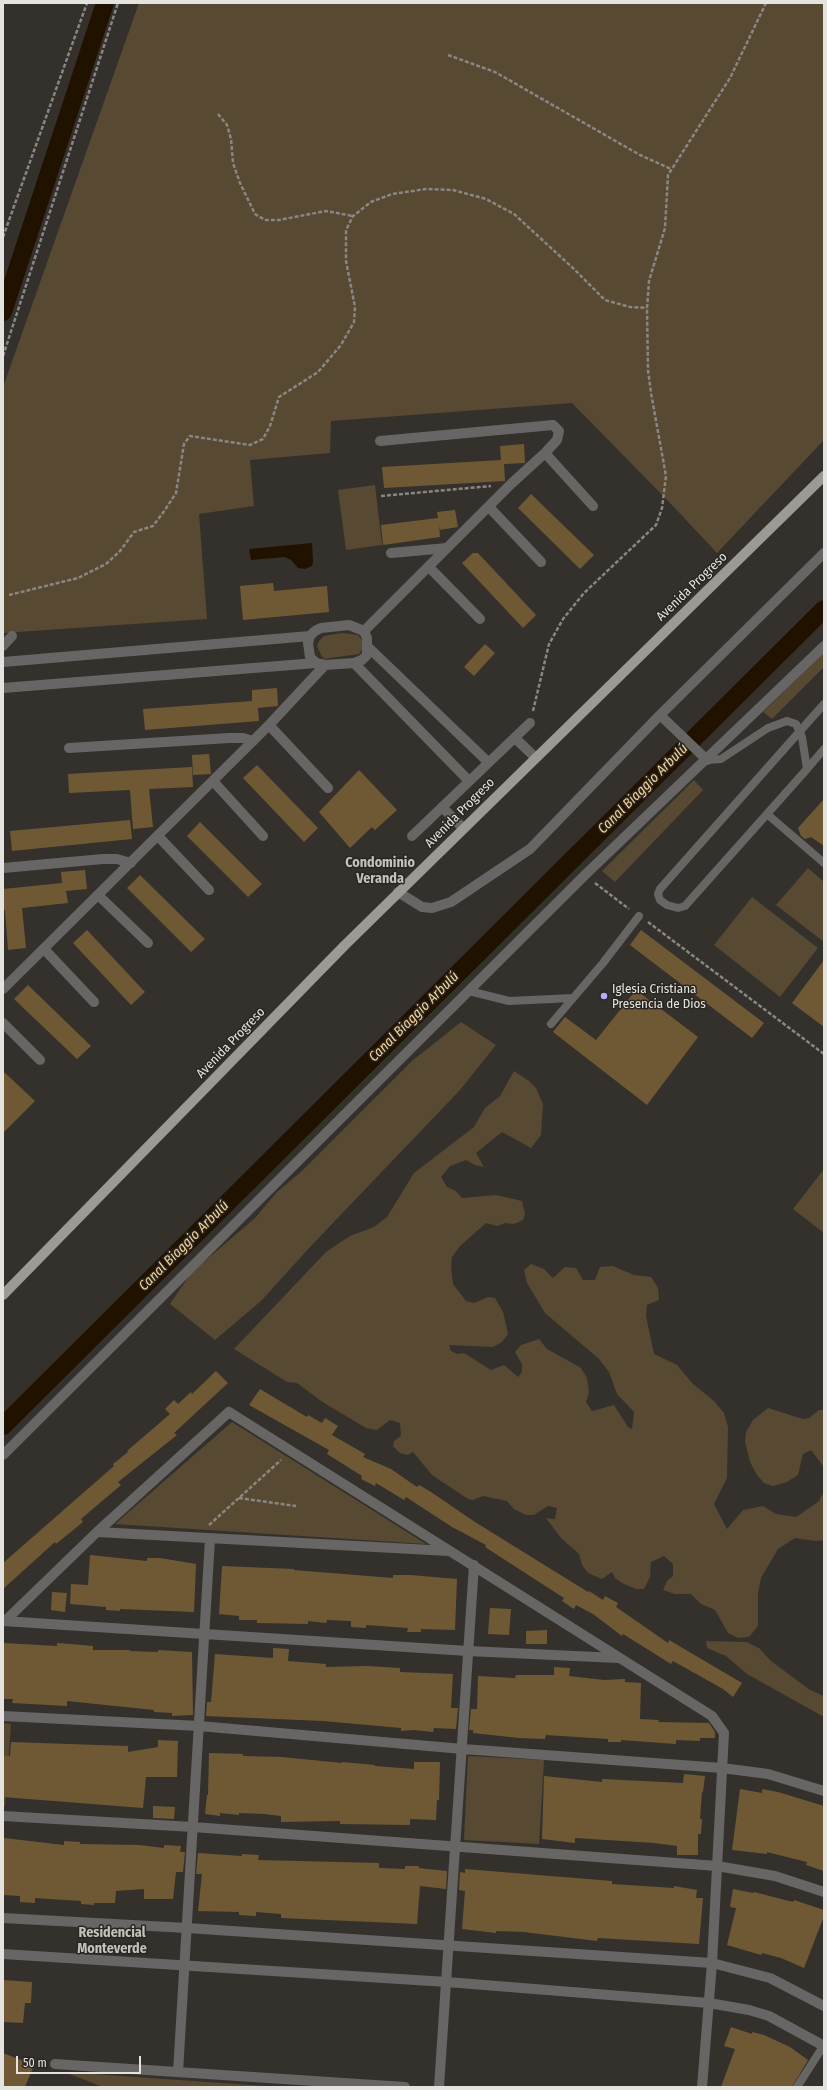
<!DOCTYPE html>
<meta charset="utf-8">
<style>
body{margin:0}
#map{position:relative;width:827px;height:2090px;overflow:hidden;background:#34312c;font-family:"Fira Sans Condensed",sans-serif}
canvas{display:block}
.frame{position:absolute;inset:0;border:4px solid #e5e3e0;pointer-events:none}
.scale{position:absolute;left:16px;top:2056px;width:125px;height:18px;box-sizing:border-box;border:2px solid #e5e3e0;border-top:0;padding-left:5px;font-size:12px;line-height:14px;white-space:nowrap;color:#e5e3e0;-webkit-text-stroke:3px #2a2722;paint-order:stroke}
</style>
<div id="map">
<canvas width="827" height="2090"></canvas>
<div class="frame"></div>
<div class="scale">50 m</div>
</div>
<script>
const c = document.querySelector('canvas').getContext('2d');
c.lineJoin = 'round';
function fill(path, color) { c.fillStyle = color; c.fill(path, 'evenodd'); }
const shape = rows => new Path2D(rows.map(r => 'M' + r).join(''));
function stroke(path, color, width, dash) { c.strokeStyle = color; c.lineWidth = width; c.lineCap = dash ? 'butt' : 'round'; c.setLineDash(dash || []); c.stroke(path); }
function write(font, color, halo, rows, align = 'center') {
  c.font = font + ' "Fira Sans Condensed",sans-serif'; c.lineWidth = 3; c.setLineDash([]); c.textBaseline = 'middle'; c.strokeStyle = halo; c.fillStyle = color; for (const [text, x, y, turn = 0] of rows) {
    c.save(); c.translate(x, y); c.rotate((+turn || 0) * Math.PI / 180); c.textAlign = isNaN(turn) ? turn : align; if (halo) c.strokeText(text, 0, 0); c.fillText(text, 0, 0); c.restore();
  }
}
fill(shape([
 [139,3,824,3,824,440,717,553,672,505,572,403,331,421,330,453,250,460,254,506,199,514,207,619,3,633,3,387],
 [375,485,382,545,346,550,338,490],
 [342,633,358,635,362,640,362,650,359,654,324,659,321,655,317,646,319,641,324,636],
 [824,652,824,667,772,719,763,712],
 [694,780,703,790,615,882,602,871],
 [808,868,824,882,824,942,776,905],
 [752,897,818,948,780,997,714,945],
 [461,1022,496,1045,460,1090,311,1246,261,1301,215,1340,170,1304,191,1273,255,1218,277,1192,302,1171,412,1061],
 [514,1071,529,1081,536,1088,543,1104,541,1135,531,1148,502,1132,476,1153,484,1167,475,1165,466,1160,450,1166,441,1177,447,1187,456,1191,462,1198,496,1195,522,1201,525,1214,523,1220,514,1224,505,1223,497,1226,486,1223,460,1246,452,1257,451,1267,453,1284,466,1301,474,1303,488,1297,495,1298,503,1312,508,1334,502,1342,493,1347,449,1345,451,1351,457,1354,464,1353,491,1370,504,1365,518,1377,522,1372,522,1364,515,1352,521,1345,539,1339,547,1349,581,1368,587,1378,589,1392,586,1402,592,1411,614,1405,628,1427,632,1429,634,1412,617,1394,609,1372,599,1359,545,1313,527,1283,524,1270,531,1264,544,1269,553,1278,565,1267,576,1268,583,1280,595,1280,600,1267,613,1266,634,1275,651,1277,658,1288,659,1300,647,1305,646,1316,654,1354,677,1365,693,1384,714,1401,724,1413,728,1427,727,1478,714,1504,727,1529,743,1510,763,1506,776,1514,796,1517,818,1502,824,1492,824,1540,815,1541,795,1538,778,1549,761,1578,758,1594,758,1626,749,1637,738,1638,728,1633,715,1610,701,1604,691,1594,675,1594,663,1590,667,1581,673,1576,673,1564,664,1556,651,1562,650,1577,644,1589,636,1589,624,1584,615,1578,612,1572,602,1579,588,1573,582,1565,579,1554,561,1538,546,1518,555,1519,557,1508,548,1506,534,1515,526,1515,514,1509,507,1501,483,1496,473,1500,468,1499,432,1475,413,1452,408,1455,400,1453,393,1446,394,1441,401,1436,400,1423,390,1420,377,1430,366,1428,324,1403,297,1383,287,1382,234,1349,326,1252,350,1236,374,1227,387,1217,414,1173,474,1127,485,1108,500,1096],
 [824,1169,824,1233,793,1209],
 [768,1408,803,1419,809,1418,819,1410,824,1410,824,1471,823,1466,811,1450,803,1454,798,1475,787,1482,773,1486,764,1483,757,1475,750,1462,745,1442,746,1432,753,1420],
 [232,1422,426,1544,115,1524],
 [706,1641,746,1642,759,1648,771,1661,810,1690,824,1696,824,1717,747,1674,726,1656,707,1648],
 [3,1723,11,1724,5,1806,3,1806],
 [468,1756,544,1760,539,1844,464,1840],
 [64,2072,279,2087,103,2087]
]), '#574932');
fill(shape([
 [312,543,313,561,312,566,305,569,298,568,291,560,285,557,251,560,249,549]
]), '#211200');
stroke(shape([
 [3,312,105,3],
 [3,1426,824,609]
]), '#211200', 18);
fill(shape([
 [524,444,525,463,504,464,505,481,384,488,382,467,501,460,500,446],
 [531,494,594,555,580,569,518,508],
 [455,510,458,527,439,530,439,524,440,537,383,545,381,525,438,518,437,512],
 [473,553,478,553,536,615,523,628,462,563],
 [273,583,274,591,327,586,329,612,243,620,240,586],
 [485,644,495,653,474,676,464,667],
 [277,688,278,706,258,708,259,721,145,730,143,709,252,701,252,690],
 [209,754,211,774,193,775,192,755],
 [257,765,318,828,304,842,243,778],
 [192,767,193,787,149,789,153,827,133,829,130,790,69,793,68,774],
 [359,770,397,810,375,830,372,827,350,848,319,812],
 [824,799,824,846,811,837,805,839,801,836,798,828],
 [130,820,132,839,12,851,10,831],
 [200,822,262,884,248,897,187,836],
 [85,870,87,889,66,891,68,903,22,908,26,948,8,950,5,910,3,910,3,889,62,883,61,872],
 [140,875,205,939,191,952,127,888],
 [87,930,145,992,131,1005,73,943],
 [641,930,764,1023,752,1038,630,945],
 [824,960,824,1027,792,1003],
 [28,985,91,1046,77,1059,14,999],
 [636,990,698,1037,647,1105,553,1032,565,1017,596,1040],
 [3,1071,35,1101,3,1133],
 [216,1371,228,1383,174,1433,177,1435,118,1482,121,1485,81,1519,83,1522,56,1544,55,1542,3,1589,3,1563,114,1466,113,1464,128,1452,127,1451,170,1414,165,1409,174,1400,178,1404,191,1392,192,1394],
 [260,1389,307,1417,308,1415,322,1423,325,1418,338,1426,332,1435,365,1454,363,1457,391,1469,417,1487,419,1485,431,1492,475,1522,588,1592,589,1591,603,1600,605,1596,618,1603,616,1607,668,1643,669,1640,742,1683,733,1697,723,1689,673,1661,671,1664,623,1634,622,1636,593,1614,576,1605,574,1609,562,1601,564,1598,485,1547,486,1545,452,1527,406,1497,404,1500,376,1483,375,1486,361,1479,362,1476,327,1454,329,1450,249,1405],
 [90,1555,147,1561,147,1558,160,1558,196,1564,194,1612,120,1609,120,1611,106,1610,106,1607,70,1604,71,1584,88,1585],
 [222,1566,294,1569,294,1570,393,1578,393,1575,411,1575,457,1579,455,1630,421,1629,421,1632,407,1632,408,1628,366,1625,366,1628,351,1627,351,1621,327,1620,326,1623,308,1621,308,1624,257,1623,257,1620,239,1620,239,1616,219,1614],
 [52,1592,67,1593,65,1612,51,1610],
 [490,1608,511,1609,509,1635,488,1634],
 [547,1630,547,1644,526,1644,526,1631],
 [3,1643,57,1646,57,1643,71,1644,93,1646,93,1650,130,1650,130,1651,158,1652,158,1650,192,1652,193,1715,172,1716,172,1713,154,1712,154,1710,67,1701,67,1706,12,1703,13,1699,3,1699],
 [273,1648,289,1649,288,1661,326,1664,326,1667,367,1666,400,1668,400,1672,453,1674,451,1708,458,1708,456,1729,434,1728,433,1732,414,1730,401,1731,401,1728,323,1721,206,1716,207,1702,211,1702,215,1654,273,1658],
 [554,1667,570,1668,569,1676,604,1680,625,1679,625,1682,641,1683,640,1719,659,1720,658,1722,709,1723,715,1732,715,1738,700,1738,700,1741,676,1740,676,1744,621,1740,621,1742,608,1742,608,1739,546,1735,545,1739,519,1738,473,1733,473,1730,469,1730,471,1709,477,1709,478,1676,515,1678,516,1675,554,1675],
 [158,1740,178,1741,177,1777,146,1777,143,1808,3,1797,3,1756,10,1756,11,1742,128,1746,128,1752,158,1747],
 [209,1753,243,1754,243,1756,282,1757,342,1763,342,1762,375,1765,375,1766,414,1769,414,1762,440,1762,439,1800,437,1800,436,1820,410,1819,410,1825,340,1824,340,1821,281,1822,281,1816,264,1814,239,1813,239,1815,220,1813,220,1816,205,1814,207,1795,208,1795],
 [684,1774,705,1776,703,1792,702,1792,700,1819,702,1819,701,1834,698,1834,698,1855,677,1855,677,1846,654,1843,575,1838,575,1843,542,1839,544,1776,602,1782,602,1779,683,1783],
 [740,1789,762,1793,762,1789,778,1792,824,1806,824,1871,806,1865,807,1862,767,1852,767,1854,732,1850],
 [153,1806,175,1807,174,1819,153,1818],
 [4,1838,64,1845,64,1841,80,1842,80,1844,139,1845,164,1848,164,1845,181,1846,180,1852,185,1852,183,1872,176,1872,173,1899,144,1899,144,1889,116,1891,115,1903,94,1903,94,1905,81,1904,81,1901,35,1898,35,1903,20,1902,20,1896,3,1895],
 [198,1853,242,1856,242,1854,259,1855,258,1860,379,1863,379,1868,405,1869,405,1866,419,1866,419,1868,447,1871,446,1889,420,1886,417,1924,281,1918,281,1914,256,1912,256,1916,239,1915,239,1912,198,1911,202,1874,196,1874],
 [465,1869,612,1881,612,1884,674,1888,674,1886,697,1890,696,1898,703,1898,699,1944,598,1938,597,1941,524,1932,496,1931,496,1933,462,1929,465,1891,459,1890,460,1872,465,1873],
 [733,1889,753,1893,754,1892,793,1902,794,1900,824,1910,824,1916,804,1968,781,1958,762,1953,761,1955,727,1945,736,1908,730,1907],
 [3,1980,32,1982,31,2003,25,2003,23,2023,3,2022],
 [731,2027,752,2034,752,2032,764,2035,790,2047,808,2060,792,2087,721,2087,735,2049,724,2046],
 [3,2053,34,2065,25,2087,3,2087]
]), '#6f5935');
stroke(shape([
 [448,55,495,72,640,155,671,169],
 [218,114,227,125,231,139,233,163,240,183,255,214,265,220,279,220,326,211,353,216],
 [3,237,87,3],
 [3,356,118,3],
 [381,496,491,486],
 [9,595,78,578,106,564,120,551,134,532,153,526,165,510,176,493,184,444,190,436,250,445,263,439,270,426,279,397,318,372,341,345,354,322,355,307,346,261,346,230,353,216,371,202,392,194,426,189,453,190,486,199,514,214,574,269,605,300,630,307,647,308],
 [533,711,549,644,563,619,584,593,656,525,662,508,666,476,651,393,648,370,647,308,649,281,665,228,668,175,730,78,766,3],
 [595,883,629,909],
 [648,922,824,1054],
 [239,1498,296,1506],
 [209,1525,281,1460]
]), '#8a8783', 2.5, [4, 2]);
stroke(shape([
 [707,760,721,759,768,728,787,721,796,724,802,737,807,769,767,814,824,863],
 [807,769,824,749],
 [767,814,685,906,678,908,667,905,660,900,658,894,660,889,824,704],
 [469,991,509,1001,573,998],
 [551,1024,603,963,639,916],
 [797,2087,824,2045]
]), '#676664', 8);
stroke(shape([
 [545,453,593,506],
 [489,507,541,562],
 [391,553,447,548],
 [429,567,480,619],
 [349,625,364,631,367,638,367,655,362,660,354,663,325,665,316,663,310,657,308,643,310,636,315,631,321,628,349,625],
 [364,631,511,484,545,453,557,440,559,431,553,425,380,441],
 [3,646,12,636],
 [368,647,488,762],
 [3,662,310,636],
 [354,663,469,781],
 [3,688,316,663],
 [660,715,707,760],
 [269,725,328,788],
 [515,738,535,757],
 [69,748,229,738,243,738,253,741],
 [213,781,263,836],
 [442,807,463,828],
 [158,836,209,890],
 [412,836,530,723],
 [3,868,103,859,117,859,131,863],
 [398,892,422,907,432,908,451,902,530,849,660,715,824,553],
 [98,895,148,943],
 [44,949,94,1002],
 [3,989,269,725,325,665],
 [3,1023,40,1060],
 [3,1455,585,875,824,646],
 [97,1532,449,1551],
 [3,1621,468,1651,618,1658],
 [5,1621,97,1532,229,1412,712,1716,724,1733,712,1963,702,2087],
 [3,1716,199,1726,463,1749,722,1768,768,1774,824,1791],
 [3,1816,193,1827,717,1866,775,1876,824,1892],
 [55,2064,405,2087],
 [178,2072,210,1539],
 [439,2087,474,1565]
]), '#676664', 10);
stroke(shape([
 [3,1918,187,1928,712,1963,770,1978,824,2006],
 [3,1954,447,1982,709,2003,749,2010,769,2016,824,2046]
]), '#676664', 10);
stroke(shape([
 [3,1295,345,945,824,476]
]), '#9d9a95', 10);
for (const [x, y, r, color] of [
 [604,996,4,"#b6acf8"]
]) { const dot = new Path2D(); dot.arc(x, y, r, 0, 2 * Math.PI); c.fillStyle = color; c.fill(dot); stroke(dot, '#2a2722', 1.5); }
write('13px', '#e5e3e0', '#2a2722', [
 ["Avenida Progreso",692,587,-44],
 ["Avenida Progreso",460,813,-45],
 ["Avenida Progreso",231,1043,-46]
]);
write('13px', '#e5e3e0', '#2a2722', [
 ["Iglesia Cristiana",612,989],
 ["Presencia de Dios",612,1004]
], 'left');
write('italic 14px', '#f8d294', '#2a2722', [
 ["Canal Biaggio Arbulú",643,789,-45],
 ["Canal Biaggio Arbulú",414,1017,-45],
 ["Canal Biaggio Arbulú",184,1246,-45]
]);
write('bold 14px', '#c4c0ba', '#2a2722', [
 ["Condominio",380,863],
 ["Veranda",380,879],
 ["Residencial",112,1933],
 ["Monteverde",112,1949]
]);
</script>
